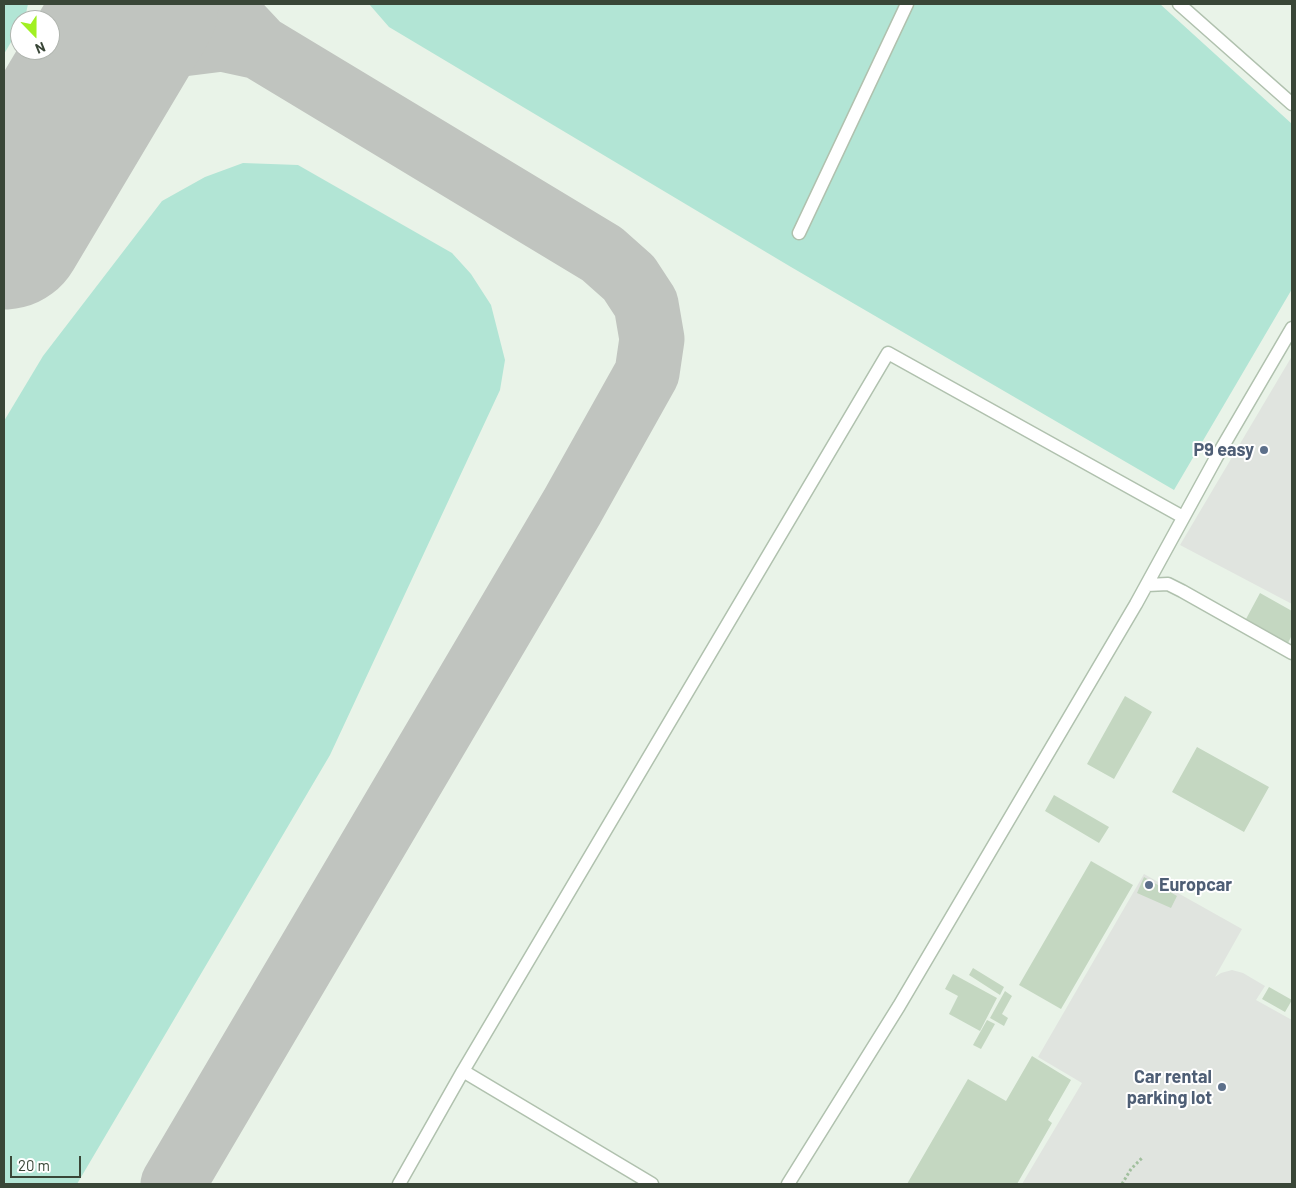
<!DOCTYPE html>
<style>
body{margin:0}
#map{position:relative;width:1296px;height:1188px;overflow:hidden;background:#e9f3e8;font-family:Barlow,sans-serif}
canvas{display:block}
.frame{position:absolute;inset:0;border:5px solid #394637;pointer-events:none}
.north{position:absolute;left:10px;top:10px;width:50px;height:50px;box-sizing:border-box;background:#fff;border:1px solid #b0b5af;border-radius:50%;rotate:158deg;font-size:14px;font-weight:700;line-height:20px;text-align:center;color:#394637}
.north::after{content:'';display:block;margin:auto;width:18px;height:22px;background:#a1f022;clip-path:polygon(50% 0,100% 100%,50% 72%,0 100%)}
.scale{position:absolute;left:10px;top:1156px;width:71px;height:22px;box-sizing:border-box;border:2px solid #394637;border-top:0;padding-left:6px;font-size:15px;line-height:18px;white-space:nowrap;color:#394637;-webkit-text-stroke:4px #fff;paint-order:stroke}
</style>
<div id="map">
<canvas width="1296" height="1188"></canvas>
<div class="frame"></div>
<div class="north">N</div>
<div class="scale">20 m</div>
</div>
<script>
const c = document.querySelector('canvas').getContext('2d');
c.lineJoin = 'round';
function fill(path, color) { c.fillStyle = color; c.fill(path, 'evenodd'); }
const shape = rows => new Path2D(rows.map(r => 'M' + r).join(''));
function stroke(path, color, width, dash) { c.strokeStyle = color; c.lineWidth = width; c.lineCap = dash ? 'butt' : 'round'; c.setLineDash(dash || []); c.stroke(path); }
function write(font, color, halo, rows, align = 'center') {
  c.font = font + ' Barlow,sans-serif'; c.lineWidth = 4; c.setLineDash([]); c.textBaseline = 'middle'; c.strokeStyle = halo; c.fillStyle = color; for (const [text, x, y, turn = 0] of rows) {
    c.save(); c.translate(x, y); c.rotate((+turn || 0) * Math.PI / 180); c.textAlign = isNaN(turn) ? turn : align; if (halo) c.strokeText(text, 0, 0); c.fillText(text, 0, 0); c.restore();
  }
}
fill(shape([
 [4,4,28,4,25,18,24,20,20,20,20,27,4,54],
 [369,4,1160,4,1292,124,1292,289,1174,490,791,267,389,27],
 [243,163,298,165,452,253,471,274,491,305,505,360,500,390,330,755,77,1184,4,1184,4,421,43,356,162,201,205,177]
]), '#b2e5d5');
fill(shape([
 [1292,356,1292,604,1180,545],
 [1144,874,1242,929,1215,977,1221,973,1232,970,1243,973,1265,986,1256,1000,1292,1020,1292,1184,1022,1184,1082,1083,1038,1057]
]), '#e0e4df');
stroke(shape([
 [77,105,115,69,158,47,222,39,259,47],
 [173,1184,572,507,647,373,652,339,646,304,629,278,602,254,259,47,231,17,225,4]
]), '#c0c4bf', 65);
stroke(shape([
 [4,229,138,4]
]), '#c0c4bf', 161);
fill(shape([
 [1260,593,1292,611,1292,635,1288,643,1246,619],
 [1125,696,1152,712,1114,779,1087,764],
 [1197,747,1269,787,1244,832,1172,792],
 [1054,795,1109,827,1099,843,1045,811],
 [1091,861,1133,885,1061,1009,1019,985],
 [1144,877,1177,896,1171,908,1137,893],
 [973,968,1004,987,1000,995,969,975],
 [953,974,997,998,980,1031,949,1014,958,996,945,989],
 [1269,987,1292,1000,1285,1012,1262,999],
 [1005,991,1012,996,1002,1014,1008,1018,1004,1026,990,1018],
 [987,1020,995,1024,981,1049,973,1045],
 [1032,1056,1071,1080,1048,1120,1052,1123,1017,1184,907,1184,968,1079,1006,1101]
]), '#c4d7c1');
const service = shape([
 [1179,4,1292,104],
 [799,233,907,4],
 [1147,585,1168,584,1182,591,1292,653],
 [463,1071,888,353,1183,517],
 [399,1184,463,1071,652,1184],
 [788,1184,899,1006,1136,604,1216,458,1292,328]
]);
stroke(service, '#b0c1ae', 15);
stroke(shape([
 [1122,1184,1131,1169,1143,1157]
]), '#a1bf9d', 3, [2.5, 2.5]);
stroke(service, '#fff', 12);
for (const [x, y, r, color] of [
 [1264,450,5,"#5c6f8a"],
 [1149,885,5,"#5c6f8a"],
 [1222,1087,5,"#5c6f8a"]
]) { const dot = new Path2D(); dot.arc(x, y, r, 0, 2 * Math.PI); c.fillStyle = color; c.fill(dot); stroke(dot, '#fff', 2); }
write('bold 18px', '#4e5e75', '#fff', [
 ["P9 easy",1254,450],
 ["Europcar",1159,885,"left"],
 ["Car rental",1212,1077],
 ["parking lot",1212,1098]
], 'right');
</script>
